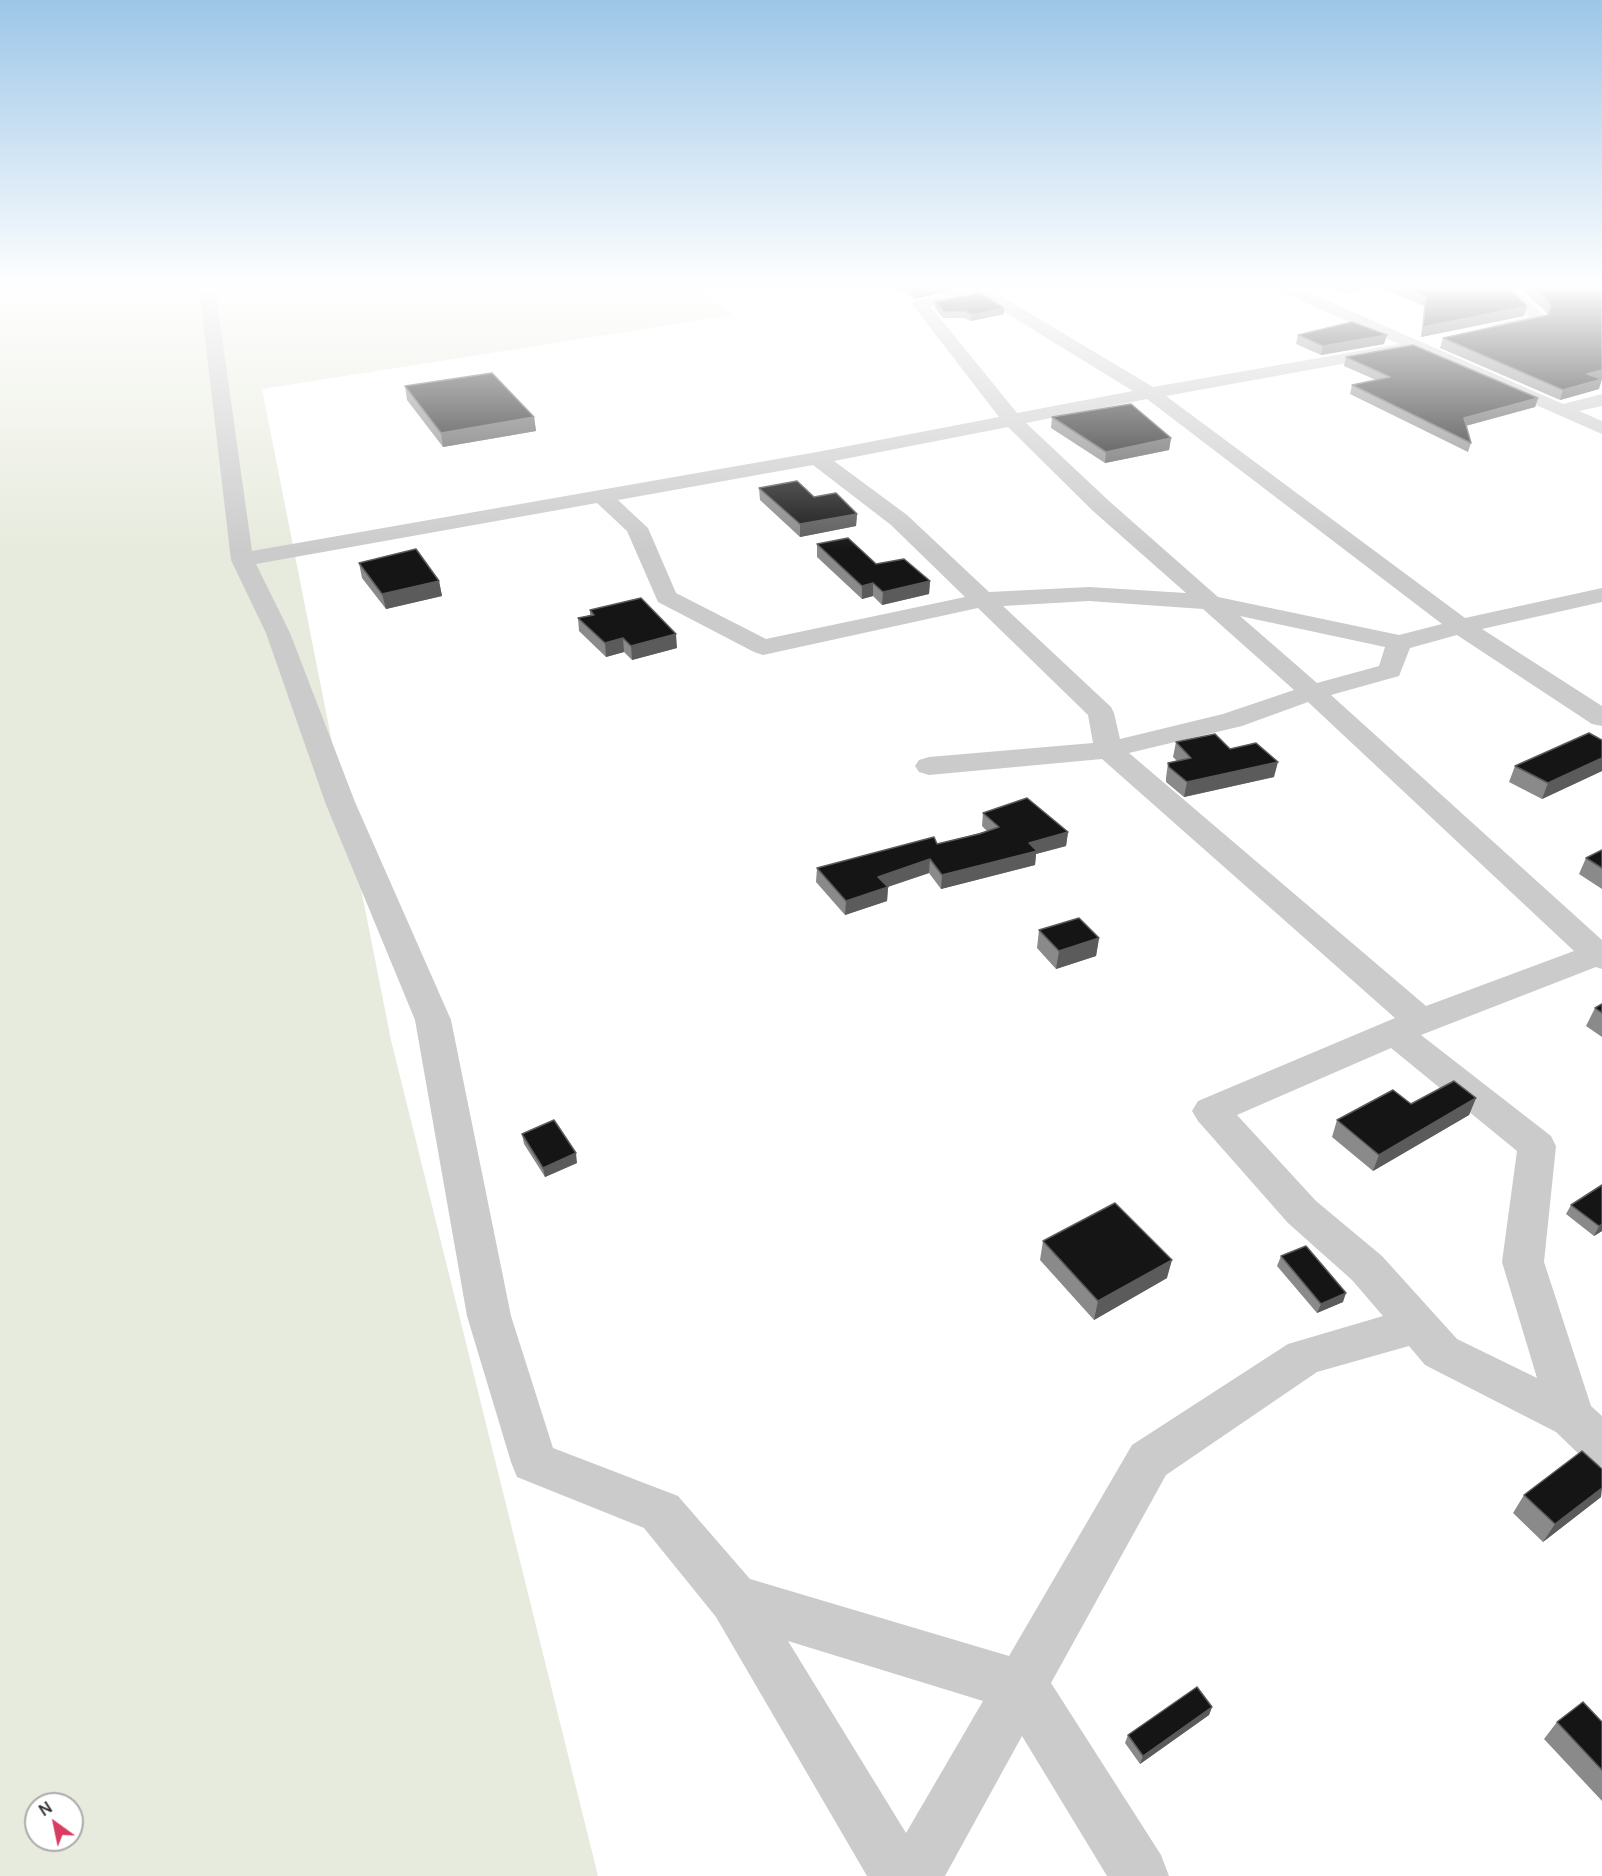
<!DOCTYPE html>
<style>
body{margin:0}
#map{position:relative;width:1602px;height:1876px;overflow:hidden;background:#fff;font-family:Manrope,sans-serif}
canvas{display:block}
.north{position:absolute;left:24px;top:1792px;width:60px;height:60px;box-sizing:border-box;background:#fff;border:2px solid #ababab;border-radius:50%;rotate:327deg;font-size:16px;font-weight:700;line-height:24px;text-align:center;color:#2e2e2e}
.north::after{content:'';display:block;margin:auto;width:21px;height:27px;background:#da3c61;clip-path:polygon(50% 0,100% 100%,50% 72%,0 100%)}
</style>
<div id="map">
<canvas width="1602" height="1876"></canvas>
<div class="north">N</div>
</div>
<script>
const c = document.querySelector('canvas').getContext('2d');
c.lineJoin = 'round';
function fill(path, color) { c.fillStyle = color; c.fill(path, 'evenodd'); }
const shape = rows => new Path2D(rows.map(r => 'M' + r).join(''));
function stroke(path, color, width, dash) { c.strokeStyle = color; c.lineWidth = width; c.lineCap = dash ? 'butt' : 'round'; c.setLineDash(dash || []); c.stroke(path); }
fill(shape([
 [0,287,694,287,733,315,262,389,391,1040,598,1876,0,1876],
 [36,1804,72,1804,72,1840,36,1840]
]), '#e7ebdd');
fill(shape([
 [199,287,215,287,252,551,817,452,999,417,912,304,914,301,969,289,967,287,1011,287,1009,290,996,293,1153,387,1399,344,1277,290,1275,287,1296,287,1563,404,1602,394,1602,406,1579,411,1602,421,1602,434,1413,351,1166,396,1465,618,1602,588,1602,602,1482,629,1602,706,1602,726,1592,724,1457,635,1410,648,1399,676,1331,695,1602,940,1602,969,1596,967,1421,1035,1551,1136,1556,1146,1544,1262,1591,1406,1602,1416,1602,1467,1586,1461,1556,1432,1425,1365,1409,1346,1317,1372,1166,1475,1051,1683,1161,1855,1169,1876,1107,1876,1022,1736,945,1876,867,1876,716,1617,644,1528,517,1477,511,1462,467,1316,415,1020,325,802,266,633,231,560,199,287],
 [980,297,1133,391,1017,413,931,307,980,297],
 [1147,399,1442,624,1399,635,1218,597,1109,501,1026,423,1147,399],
 [1008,427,1093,511,1186,593,1089,587,989,592,907,515,834,461,1008,427],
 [813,465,891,525,965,597,766,639,676,593,648,528,618,500,813,465],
 [597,503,627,531,658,602,754,652,763,655,978,608,1088,715,1093,743,929,757,919,760,915,766,919,772,929,775,1102,759,1395,1018,1198,1101,1192,1111,1198,1121,1288,1223,1352,1280,1383,1316,1288,1344,1132,1445,1009,1656,750,1579,678,1496,553,1448,511,1316,451,1020,355,802,290,633,256,564,597,503],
 [1089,601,1203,609,1294,690,1223,714,1120,739,1114,713,1111,707,1003,606,1089,601],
 [1240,616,1385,647,1379,666,1317,683,1240,616],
 [1308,702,1574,951,1426,1006,1129,753,1242,726,1308,702],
 [1391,1048,1517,1151,1502,1262,1537,1378,1457,1339,1382,1256,1316,1201,1237,1115,1391,1048],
 [788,1641,983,1701,906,1833,788,1641],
 [1497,287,1514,287,1546,317,1537,326,1498,334,1492,333,1490,329,1492,325,1528,317,1497,287]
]), '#cbcbcb');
fill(shape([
 [896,287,957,287,957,289,914,299],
 [1328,287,1372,287,1345,293],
 [1380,287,1507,287,1524,316,1421,337,1424,306],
 [1518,287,1602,287,1599,389,1560,400,1440,348,1443,338,1548,315,1543,309],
 [935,302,1004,314,971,321,964,318,943,318,935,308],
 [1298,335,1384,344,1321,355,1296,344],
 [1346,357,1538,398,1535,407,1466,426,1471,443,1468,452,1350,394,1352,385,1376,380,1344,366],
 [405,386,534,417,536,431,443,447,407,400],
 [1052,417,1171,438,1169,450,1105,463,1051,428],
 [759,488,814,497,857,514,856,526,800,537,760,500],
 [817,544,876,564,930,581,929,594,882,605,873,596,862,599,817,557],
 [359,563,439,581,442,596,386,609,362,578],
 [590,610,677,648,632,660,624,652,606,657,579,631,578,618,590,615],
 [1602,740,1602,771,1542,799,1509,782,1515,766],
 [1176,742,1230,749,1274,777,1184,797,1166,782,1166,778,1168,763,1177,761,1173,757],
 [983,813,1068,832,1066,846,1036,854,1035,865,941,889,929,873,888,887,887,901,845,915,816,882,817,868,937,844,987,831,982,826],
 [1602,850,1602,889,1579,874,1586,858],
 [1039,930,1099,938,1096,956,1056,969,1037,948],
 [1602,1004,1602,1037,1586,1026,1595,1008],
 [1476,1098,1469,1115,1373,1171,1332,1137,1337,1120,1411,1104],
 [522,1134,577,1163,545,1177,524,1144],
 [1602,1185,1602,1231,1594,1236,1566,1214,1571,1205],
 [1043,1241,1167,1278,1094,1320,1040,1260],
 [1281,1256,1343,1302,1317,1313,1277,1266],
 [1602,1469,1601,1497,1543,1542,1513,1513,1524,1495],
 [1212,1707,1209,1715,1140,1764,1125,1743,1128,1735],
 [1557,1722,1602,1722,1602,1801,1544,1739]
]), '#8a8a8a');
fill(shape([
 [940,287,957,287,957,289,914,299,914,293],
 [1346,287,1372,287,1345,293],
 [1527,306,1524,316,1421,337,1423,327],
 [1004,308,1004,314,971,321,972,315],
 [1387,335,1384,344,1321,355,1323,346],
 [1602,370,1602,379,1587,374],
 [1602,379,1599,389,1560,400,1563,390],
 [1538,398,1535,407,1461,427,1464,418],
 [534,417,536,431,443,447,441,433],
 [1171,438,1169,450,1105,463,1106,452],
 [857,514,856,526,800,537,800,524],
 [439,581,442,596,386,609,382,594],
 [930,581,929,594,882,605,883,592],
 [873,583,873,596,862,599,862,586],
 [676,634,677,648,632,660,631,646],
 [623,638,624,652,606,657,605,643],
 [1602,758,1602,771,1542,799,1548,783],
 [1278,762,1274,777,1184,797,1187,782],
 [1068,832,1066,846,1036,854,1035,865,941,889,942,875,1029,843],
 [930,859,929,873,878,890,878,877],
 [888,887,887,901,845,915,846,901],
 [1099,938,1096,956,1056,969,1059,951],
 [1476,1098,1469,1115,1373,1171,1379,1155],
 [576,1153,577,1163,545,1177,543,1168],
 [1602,1224,1602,1231,1594,1236,1599,1226],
 [1172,1260,1167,1278,1094,1320,1098,1301],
 [1346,1293,1343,1302,1317,1313,1321,1304],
 [1602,1488,1601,1497,1543,1542,1555,1524],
 [1212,1707,1209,1715,1140,1764,1143,1756]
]), '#5b5b5b');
const building = shape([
 [905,287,940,287,914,293,905,287],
 [1404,287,1507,287,1527,306,1423,327,1426,296,1404,287],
 [1531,287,1602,287,1602,370,1587,374,1602,379,1563,390,1443,338,1548,315,1551,306,1546,299,1531,287],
 [980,293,1004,308,972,315,965,311,944,312,935,302,980,293],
 [1352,322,1387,335,1323,346,1298,335,1352,322],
 [1413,345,1538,398,1464,418,1471,443,1352,385,1390,377,1346,357,1413,345],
 [492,373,534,417,441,433,405,386,492,373],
 [1131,404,1171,438,1106,452,1052,417,1131,404],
 [797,481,814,497,836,493,857,514,800,524,759,488,797,481],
 [848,538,876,564,904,559,930,581,883,592,873,583,862,586,817,544,848,538],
 [416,549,439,581,382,594,359,563,416,549],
 [641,598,676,634,631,646,623,638,605,643,578,618,594,615,590,610,641,598],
 [1589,733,1602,740,1602,758,1548,783,1515,766,1589,733],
 [1215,734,1230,749,1256,743,1278,762,1187,782,1169,767,1168,763,1191,758,1176,742,1215,734],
 [1027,798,1068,832,1029,843,1037,851,942,875,930,859,878,877,888,887,846,901,817,868,934,837,937,844,979,834,999,827,983,813,1027,798],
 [1602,850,1602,868,1586,858,1602,850],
 [1079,918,1099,938,1059,951,1039,930,1079,918],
 [1602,1004,1602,1013,1595,1008,1602,1004],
 [1454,1081,1476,1098,1379,1155,1337,1120,1393,1090,1411,1104,1454,1081],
 [554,1120,576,1153,543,1168,522,1134,554,1120],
 [1602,1185,1602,1224,1599,1226,1571,1205,1602,1185],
 [1115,1203,1172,1260,1098,1301,1043,1241,1115,1203],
 [1306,1246,1346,1293,1321,1304,1281,1256,1306,1246],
 [1582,1451,1602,1469,1602,1488,1555,1524,1524,1495,1582,1451],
 [1197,1687,1212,1707,1143,1756,1128,1735,1197,1687],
 [1583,1702,1602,1722,1602,1770,1557,1722,1583,1702]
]);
fill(building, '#151515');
stroke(building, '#5b5b5b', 1.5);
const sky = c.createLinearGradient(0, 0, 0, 550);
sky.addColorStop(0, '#9cc6e8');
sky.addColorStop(0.52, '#fff');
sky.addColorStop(1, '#ffffff00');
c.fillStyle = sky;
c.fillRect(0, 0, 1602, 550);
</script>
